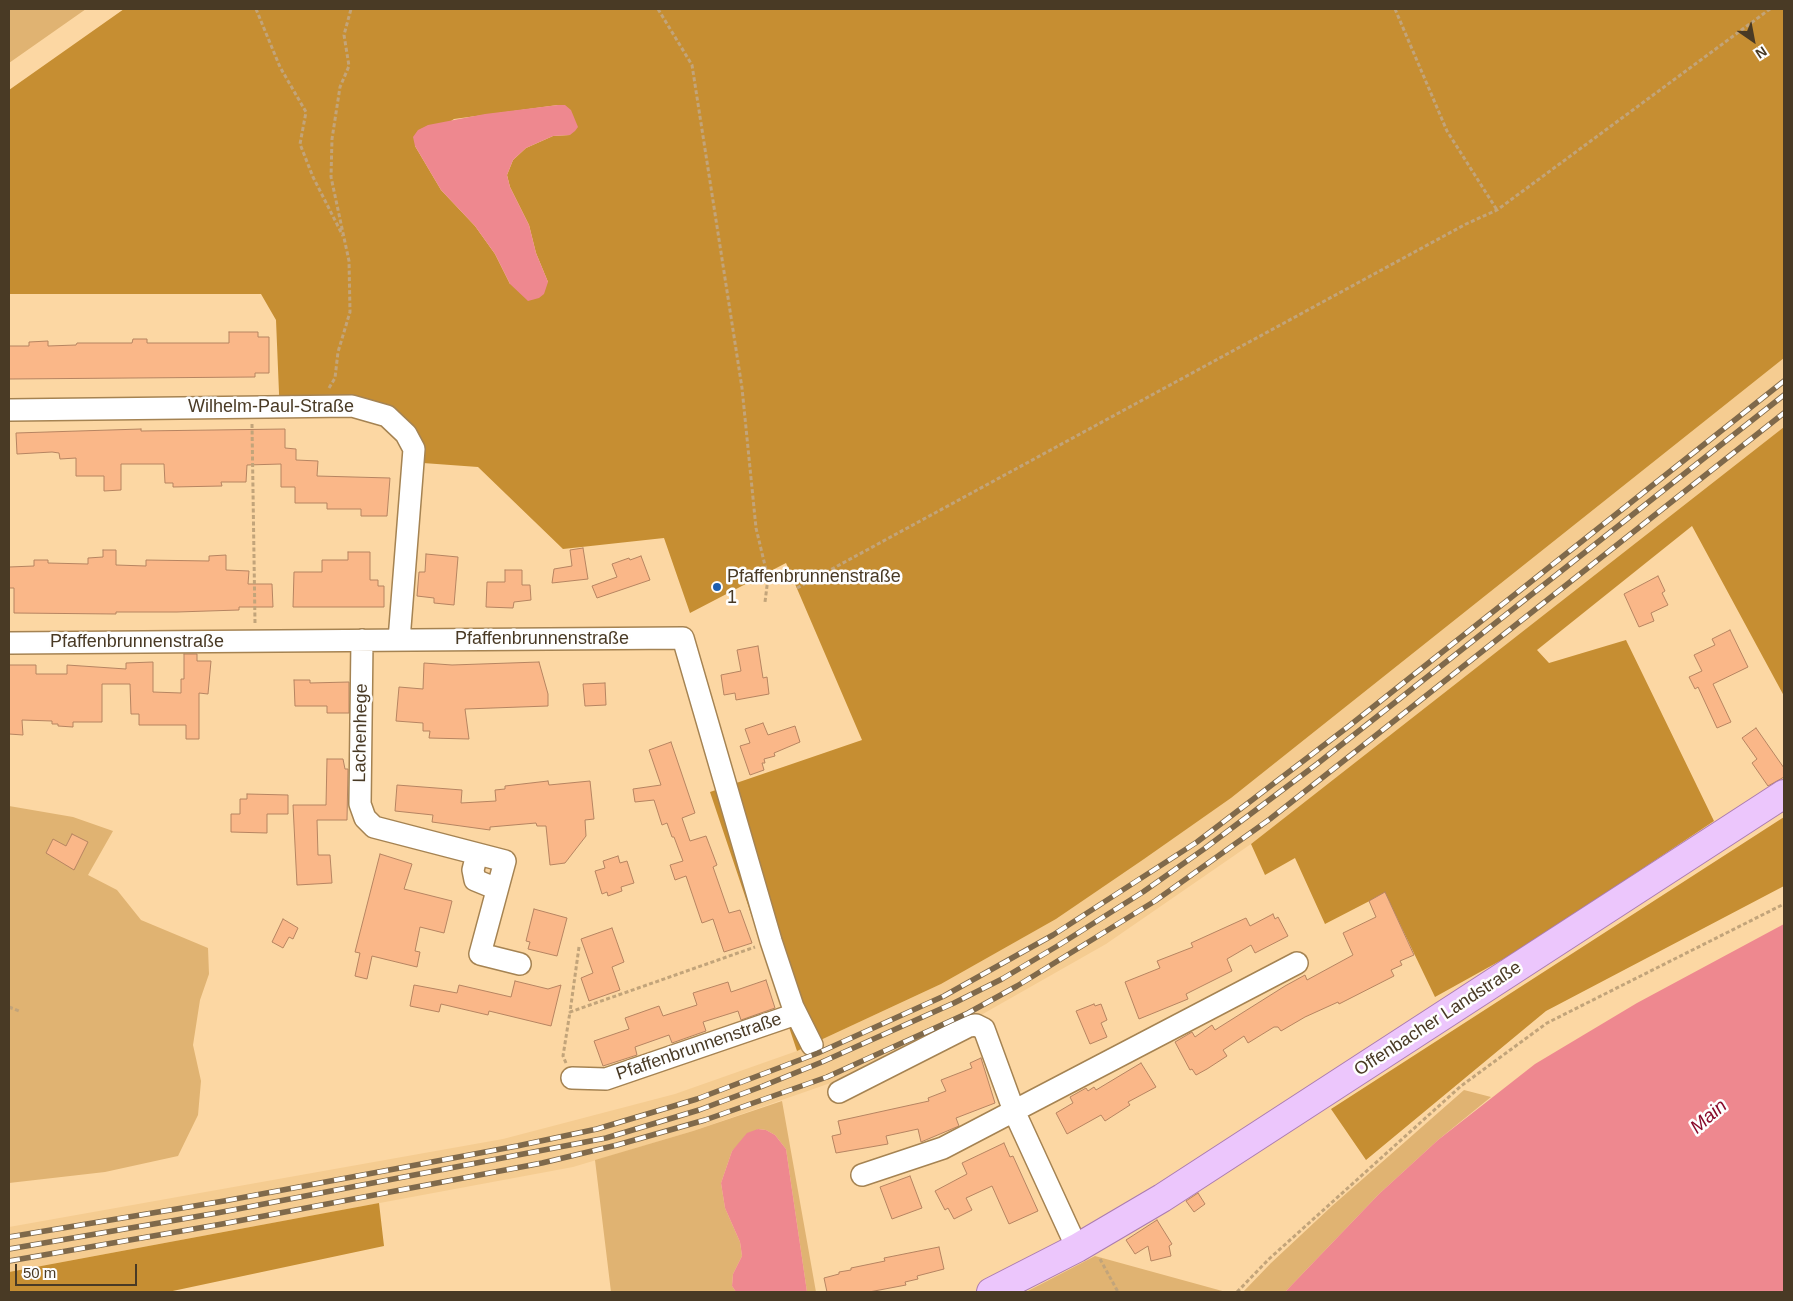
<!DOCTYPE html>
<meta charset="utf-8">
<style>
body{margin:0}
#map{position:relative;width:1793px;height:1301px;overflow:hidden;background:#fcd7a3;font-family:Helvetica,sans-serif}
canvas{display:block}
.frame{position:absolute;inset:0;border:10px solid #493a25;pointer-events:none}
.north{position:absolute;left:1728px;top:15px;width:50px;height:50px;-webkit-text-stroke:4px #fefefe;paint-order:stroke;rotate:147deg;font-size:14px;font-weight:700;line-height:20px;text-align:center;color:#493a25}
.north::after{content:'';display:block;margin:auto;width:18px;height:22px;background:#493a25;clip-path:polygon(50% 0,100% 100%,50% 72%,0 100%)}
.scale{position:absolute;left:15px;top:1264px;width:122px;height:22px;box-sizing:border-box;border:2px solid #493a25;border-top:0;padding-left:6px;font-size:15px;line-height:18px;white-space:nowrap;color:#493a25;-webkit-text-stroke:4px #fefefe;paint-order:stroke}
</style>
<div id="map">
<canvas width="1793" height="1301"></canvas>
<div class="frame"></div>
<div class="north">N</div>
<div class="scale">50 m</div>
</div>
<script>
const c = document.querySelector('canvas').getContext('2d');
c.lineJoin = 'round';
function fill(path, color) { c.fillStyle = color; c.fill(path, 'evenodd'); }
const shape = rows => new Path2D(rows.map(r => 'M' + r).join(''));
function stroke(path, color, width, dash) { c.strokeStyle = color; c.lineWidth = width; c.lineCap = dash ? 'butt' : 'round'; c.setLineDash(dash || []); c.stroke(path); }
function write(font, color, halo, rows, align = 'center') {
  c.font = font + ' Helvetica,sans-serif'; c.lineWidth = 5; c.setLineDash([]); c.textBaseline = 'middle'; c.strokeStyle = halo; c.fillStyle = color; for (const [text, x, y, turn = 0] of rows) {
    c.save(); c.translate(x, y); c.rotate((+turn || 0) * Math.PI / 180); c.textAlign = isNaN(turn) ? turn : align; if (halo) c.strokeText(text, 0, 0); c.fillText(text, 0, 0); c.restore();
  }
}
fill(shape([
 [1784,358,1784,427,1251,844,1106,944,981,1015,842,1079,693,1131,573,1167,9,1272,9,1227,503,1139,675,1094,797,1051,941,984,1056,919,1231,798]
]), '#f5cc91');
fill(shape([
 [9,9,86,9,9,63],
 [9,806,73,817,113,831,88,875,117,890,141,920,208,948,209,974,200,1000,193,1045,201,1081,198,1115,178,1156,105,1172,9,1183],
 [1464,1090,1491,1097,1438,1140,1379,1194,1285,1292,1243,1292,1271,1263,1332,1206],
 [782,1101,816,1292,807,1292,786,1149,775,1135,766,1130,758,1129,732,1151,721,1183,725,1208,740,1242,742,1256,733,1274,732,1286,736,1292,611,1292,595,1160,693,1131],
 [1095,1256,1226,1292,1026,1292]
]), '#e0b372');
fill(shape([
 [124,9,1784,9,1784,358,1231,798,1144,859,1056,919,941,984,797,1051,710,792,862,740,786,563,690,613,664,538,563,549,478,467,423,463,396,417,280,417,276,320,261,294,9,294,9,90],
 [558,105,570,135,553,136,526,148,513,160,507,175,510,187,529,225,536,253,548,282,510,284,495,254,475,226,441,190,415,146,454,119],
 [1784,427,1784,696,1692,526,1537,650,1549,663,1626,640,1714,821,1525,947,1435,997,1385,893,1325,924,1295,858,1265,875,1251,844],
 [1784,817,1784,886,1546,1011,1366,1160,1331,1109],
 [379,1203,384,1246,168,1292,9,1292,9,1272]
]), '#c68e32');
fill(shape([
 [558,105,565,105,571,110,578,127,575,131,570,135,553,136,526,148,513,160,507,175,510,187,529,225,536,253,548,282,544,294,539,298,528,301,510,284,495,254,475,226,441,190,415,146,413,137,418,130,428,125,485,114],
 [1784,924,1784,1292,1285,1292,1379,1194,1438,1140,1535,1064,1637,1003],
 [758,1129,766,1130,775,1135,786,1149,807,1292,736,1292,732,1286,733,1274,742,1256,740,1242,725,1208,721,1183,732,1151,747,1133]
]), '#ee888f');
const building = shape([
 [229,332,258,332,258,337,269,337,269,373,255,373,255,377,9,379,9,346,29,346,29,342,48,341,48,346,76,345,77,343,132,343,133,339,147,339,147,343,229,343,229,332],
 [141,429,141,431,285,429,285,448,296,449,296,460,318,461,317,476,390,478,387,516,361,516,361,509,327,509,327,503,295,503,295,487,281,487,281,464,247,465,246,482,221,482,222,486,173,487,173,483,165,483,164,464,121,464,121,490,104,491,104,476,76,476,76,458,60,459,59,453,52,452,17,454,16,433,141,429],
 [583,548,588,579,552,583,554,569,572,566,570,550,583,548],
 [103,550,116,550,116,565,146,566,146,560,209,561,209,556,226,555,226,570,249,571,248,584,272,584,273,607,239,607,239,610,177,612,116,612,116,614,14,613,14,588,9,588,9,567,34,566,34,560,48,560,48,563,88,564,88,558,103,557,103,550],
 [348,552,370,552,370,580,378,580,378,586,384,586,384,607,293,607,294,572,322,572,322,560,348,560,348,552],
 [426,554,458,557,454,605,434,603,434,598,417,596,419,572,425,572,426,554],
 [641,556,650,580,597,598,592,586,617,577,612,564,629,558,630,560,641,556],
 [505,570,522,570,522,585,530,585,531,600,514,602,513,608,486,607,487,582,505,582,505,570],
 [1658,576,1665,591,1662,593,1668,605,1651,613,1654,621,1639,627,1624,594,1658,576],
 [1730,630,1748,667,1713,684,1731,722,1717,728,1698,687,1695,689,1689,677,1702,671,1694,655,1715,645,1712,639,1730,630],
 [758,646,763,678,767,677,769,694,736,700,735,693,724,695,721,675,741,671,737,650,758,646],
 [184,654,197,654,197,661,211,661,208,694,199,693,199,739,186,739,186,725,139,725,139,714,131,714,130,684,102,684,102,722,73,722,73,727,58,726,58,724,52,724,52,721,22,720,23,735,9,734,9,665,36,665,36,674,67,674,67,665,126,669,126,663,153,662,153,692,181,693,181,679,184,679,184,654],
 [539,662,548,694,548,706,465,709,469,739,429,738,430,731,423,731,423,723,396,721,399,687,423,689,424,663,452,665,539,662],
 [294,680,310,680,310,683,349,682,349,713,327,713,327,706,295,706,294,680],
 [605,683,606,705,585,706,583,684,605,683],
 [763,723,768,735,795,726,800,742,774,753,775,756,764,759,765,763,762,763,764,770,750,775,740,746,750,743,745,729,763,723],
 [1756,728,1784,768,1784,777,1768,786,1752,763,1757,759,1742,738,1756,728],
 [671,742,695,813,682,818,690,841,706,836,717,865,713,867,729,913,740,910,752,943,724,952,713,919,702,923,686,876,675,880,670,865,683,861,674,837,672,837,667,823,662,825,654,800,635,802,633,789,661,785,649,750,671,742],
 [327,759,343,759,345,769,348,769,347,820,317,820,318,855,330,855,332,883,297,885,293,805,326,805,327,759],
 [548,781,549,785,590,781,594,819,585,820,586,836,565,863,550,865,546,826,537,826,536,823,490,827,490,830,432,822,433,815,395,811,397,785,462,790,461,803,496,801,495,790,505,789,505,786,548,781],
 [247,794,288,795,288,814,267,814,267,833,231,832,231,814,240,814,240,799,247,799,247,794],
 [72,834,88,842,74,870,46,853,53,839,66,846,72,834],
 [380,854,412,864,404,889,452,901,444,933,420,927,415,951,420,952,417,967,372,956,367,979,355,976,360,953,355,952,380,854],
 [618,856,620,863,627,861,634,883,621,887,622,891,608,896,607,892,602,894,595,871,605,868,603,861,618,856],
 [1385,892,1414,955,1400,961,1402,965,1391,970,1394,976,1339,1004,1338,1002,1305,1017,1281,1031,1278,1027,1274,1027,1248,1043,1244,1036,1223,1050,1227,1056,1207,1069,1196,1075,1192,1069,1190,1070,1175,1042,1192,1032,1195,1037,1212,1025,1215,1030,1285,986,1305,975,1307,980,1353,955,1343,933,1376,917,1369,901,1385,892],
 [534,909,567,918,557,956,528,949,530,942,526,941,534,909],
 [1273,914,1275,919,1278,917,1288,936,1255,953,1251,945,1227,959,1232,971,1186,994,1188,999,1139,1019,1125,982,1160,968,1157,961,1193,947,1191,943,1246,918,1250,926,1273,914],
 [283,919,298,928,293,939,289,937,283,948,272,942,283,919],
 [612,928,624,962,612,967,620,990,589,1001,581,978,593,973,581,939,612,928],
 [766,980,775,1008,741,1020,738,1011,703,1022,706,1031,672,1043,669,1035,635,1047,637,1055,603,1066,594,1041,629,1029,625,1018,659,1006,663,1016,697,1005,693,993,728,982,731,992,766,980],
 [515,981,548,989,561,985,551,1026,489,1011,488,1015,441,1004,439,1012,410,1006,414,985,457,993,459,985,511,997,515,981],
 [1094,1004,1095,1006,1101,1004,1107,1020,1101,1023,1107,1037,1090,1044,1076,1011,1094,1004],
 [981,1058,995,1103,956,1118,959,1126,921,1142,918,1129,886,1136,888,1144,836,1153,832,1136,841,1134,838,1121,929,1101,928,1098,946,1091,941,1080,972,1068,970,1063,981,1058],
 [1141,1063,1156,1087,1128,1102,1130,1105,1105,1121,1101,1115,1067,1134,1056,1113,1073,1103,1070,1097,1086,1088,1088,1091,1094,1087,1096,1090,1141,1063],
 [1004,1143,1010,1157,1013,1156,1038,1211,1009,1224,992,1186,966,1198,972,1210,954,1219,948,1208,945,1210,935,1191,967,1174,962,1163,1004,1143],
 [910,1176,922,1208,892,1219,880,1187,910,1176],
 [1198,1193,1205,1204,1194,1212,1186,1201,1198,1193],
 [1157,1220,1172,1244,1169,1246,1171,1256,1151,1261,1148,1246,1135,1254,1126,1240,1157,1220],
 [939,1247,944,1269,917,1276,918,1279,905,1282,906,1285,869,1292,827,1292,824,1278,839,1274,839,1272,851,1270,851,1268,885,1261,884,1258,939,1247]
]);
fill(building, '#fab788');
stroke(building, '#b68461', 1);
const minor = shape([
 [9,410,352,406,387,416,406,434,414,449,399,640],
 [362,640,360,804,365,818,374,827,505,861,480,954,520,964],
 [9,643,683,638,771,941,793,1007,812,1045],
 [477,854,473,870,475,880,497,889],
 [572,1078,606,1079,796,1014],
 [839,1092,969,1026,976,1025,984,1029,1014,1111,1077,1248],
 [862,1175,943,1148,1297,963]
]);
const major = shape([
 [991,1292,1077,1248,1162,1198,1784,794]
]);
stroke(minor, '#a58352', 24);
stroke(major, '#ab7caf', 30);
stroke(shape([
 [256,9,280,67,306,112,300,144,313,177,343,236],
 [658,9,692,65,742,388,756,528,768,578,765,602],
 [1395,9,1447,131,1497,210],
 [329,388,335,378,338,352,350,312,349,261,331,177,332,139,340,87,349,66,344,35,351,9],
 [252,424,255,623],
 [797,588,1466,224,1497,210,1770,9],
 [579,947,570,1012,755,947],
 [9,1007,19,1011],
 [566,1063,563,1056,570,1012],
 [1100,1259,1118,1292],
 [1237,1292,1269,1259,1461,1086,1547,1023,1784,904]
]), '#c2a47a', 3, [4, 2.5]);
stroke(minor, '#fff', 21);
stroke(major, '#ecc6fc', 28);
const rail = shape([
 [9,1237,224,1201,517,1146,597,1129,697,1099,818,1053,944,996,1053,935,1197,842,1349,726,1784,381],
 [9,1249,217,1213,606,1138,699,1110,763,1086,822,1062,954,1003,1002,979,1059,945,1143,892,1204,849,1317,764,1784,395],
 [9,1261,222,1224,542,1163,617,1145,705,1120,827,1077,968,1013,1017,986,1155,901,1270,819,1784,413]
]);
stroke(rail, '#7f694b', 5.5);
stroke(rail, '#fefefe', 4, [11]);
for (const [x, y, r, color] of [
 [717,587,5,"#1c5eaf"]
]) { const dot = new Path2D(); dot.arc(x, y, r, 0, 2 * Math.PI); c.fillStyle = color; c.fill(dot); stroke(dot, '#fefefe', 2); }
write('18px', '#493a25', '#fefefe', [
 ["Wilhelm-Paul-Straße",271,407],
 ["Pfaffenbrunnenstraße",542,639],
 ["Pfaffenbrunnenstraße",137,642],
 ["Lachenhege",361,733,-89],
 ["Offenbacher Landstraße",1438,1019,-33],
 ["Pfaffenbrunnenstraße",699,1047,-19]
]);
write('18px', '#493a25', '#fefefe', [
 ["Pfaffenbrunnenstraße",727,577],
 ["1",727,598]
], 'left');
write('italic 19px', '#890b2b', '#fefefe', [
 ["Main",1709,1117,-41]
]);
</script>
